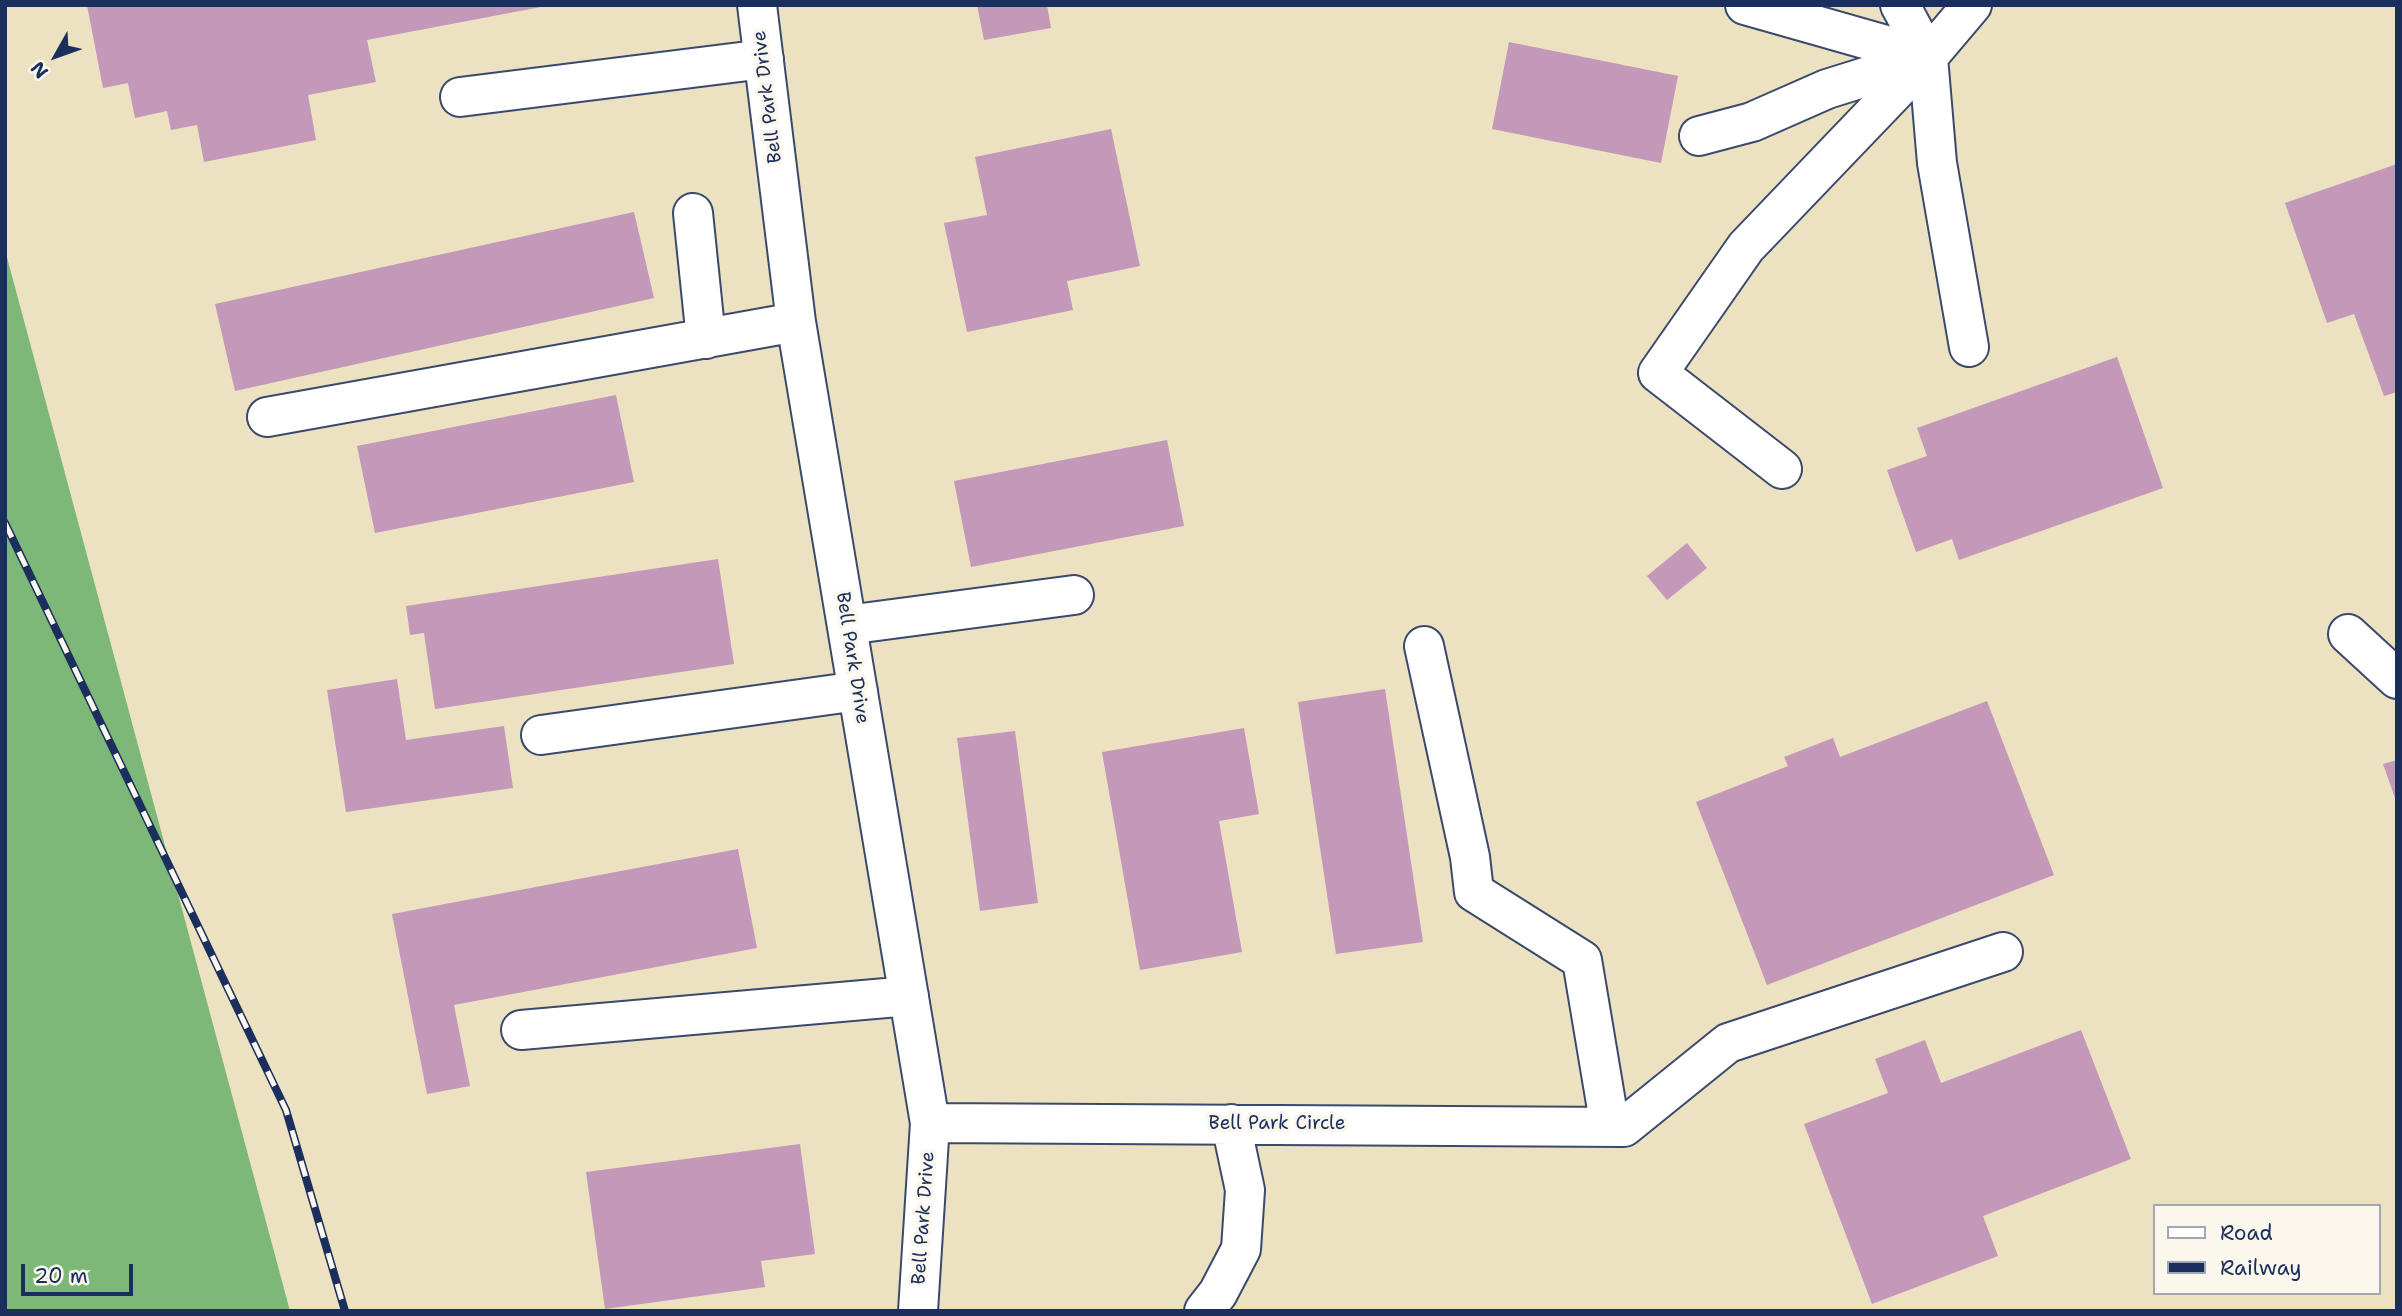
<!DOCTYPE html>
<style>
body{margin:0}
#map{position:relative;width:2402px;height:1316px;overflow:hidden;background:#ece1c0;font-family:"Shantell Sans",sans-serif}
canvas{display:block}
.frame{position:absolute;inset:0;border:7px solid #1b2f5e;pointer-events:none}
.legend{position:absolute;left:2153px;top:1204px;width:228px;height:91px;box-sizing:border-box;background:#fbf7ec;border:2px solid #a1a7b3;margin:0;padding:9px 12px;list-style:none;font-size:21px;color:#1b2f5e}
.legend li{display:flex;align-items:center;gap:14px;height:35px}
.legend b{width:35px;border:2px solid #a1a7b3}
.north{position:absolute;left:21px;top:21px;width:70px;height:70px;-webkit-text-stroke:5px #fbf7ec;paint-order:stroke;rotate:230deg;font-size:19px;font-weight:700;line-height:28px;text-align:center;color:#1b2f5e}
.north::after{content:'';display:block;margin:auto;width:24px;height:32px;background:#1b2f5e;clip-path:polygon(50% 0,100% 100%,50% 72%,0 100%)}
.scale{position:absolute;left:21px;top:1264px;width:112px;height:32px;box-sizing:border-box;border:4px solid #1b2f5e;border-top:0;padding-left:9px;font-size:21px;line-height:24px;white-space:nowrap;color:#1b2f5e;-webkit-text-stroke:5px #fbf7ec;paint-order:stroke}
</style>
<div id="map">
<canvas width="2402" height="1316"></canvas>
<div class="frame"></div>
<ul class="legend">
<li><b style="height:9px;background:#fff"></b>Road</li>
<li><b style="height:9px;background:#1b2f5e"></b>Railway</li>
</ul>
<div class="north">N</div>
<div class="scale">20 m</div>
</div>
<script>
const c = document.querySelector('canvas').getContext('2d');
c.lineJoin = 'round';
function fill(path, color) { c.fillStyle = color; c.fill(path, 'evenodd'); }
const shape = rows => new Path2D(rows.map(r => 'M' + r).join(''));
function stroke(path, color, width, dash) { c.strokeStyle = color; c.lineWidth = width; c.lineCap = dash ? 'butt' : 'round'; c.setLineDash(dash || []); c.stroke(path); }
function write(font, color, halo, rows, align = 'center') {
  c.font = font + ' "Shantell Sans",sans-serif'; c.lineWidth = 7; c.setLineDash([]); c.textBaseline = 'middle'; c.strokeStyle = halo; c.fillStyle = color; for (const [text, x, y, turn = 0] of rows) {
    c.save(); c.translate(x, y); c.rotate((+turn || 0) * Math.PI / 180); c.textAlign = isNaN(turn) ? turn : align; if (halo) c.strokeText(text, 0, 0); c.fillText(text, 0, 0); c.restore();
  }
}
fill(shape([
 [5,250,290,1311,5,1311]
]), '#7db878');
fill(shape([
 [87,5,541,5,541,7,367,40,376,82,308,95,316,140,204,162,197,125,171,130,167,111,135,118,128,83,103,88],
 [977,5,1047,5,1051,28,984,40],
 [1509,42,1678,76,1661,163,1492,129],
 [1111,129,1140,266,1067,281,1073,310,967,332,944,223,987,215,975,157],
 [2397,164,2397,392,2384,396,2354,314,2327,323,2285,203],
 [634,212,654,298,235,391,215,304],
 [2117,357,2163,488,1959,560,1952,539,1916,552,1887,470,1927,456,1917,428],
 [616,395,634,482,375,533,357,446],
 [1167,440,1184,526,971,567,954,481],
 [1687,543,1707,568,1667,600,1647,576],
 [718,559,734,664,435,709,424,633,410,635,406,606],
 [397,679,406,740,504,726,513,788,346,812,327,690],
 [1385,689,1423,942,1336,954,1298,702],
 [1987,701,2054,875,1767,985,1696,802,1788,766,1784,757,1833,738,1840,757],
 [1244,728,1259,814,1219,821,1242,952,1140,970,1102,752],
 [1015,731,1038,903,980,911,957,738],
 [2397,760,2397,801,2396,801,2383,764],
 [738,849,757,948,454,1005,470,1086,427,1094,392,914],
 [2081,1030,2131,1159,1983,1216,1998,1256,1872,1304,1804,1124,1888,1093,1875,1059,1925,1040,1941,1083],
 [800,1144,815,1254,761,1261,765,1287,605,1309,586,1172]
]), '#c398b9');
const minor = shape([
 [757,5,796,322,930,1123,918,1311],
 [1745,5,1928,57],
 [1900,5,1928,57,1937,163,1969,347],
 [460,97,764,59],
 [1699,136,1752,122,1827,89,1923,59],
 [693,213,706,339],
 [267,417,796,322],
 [1782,469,1658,373,1746,247,1928,57,1972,5],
 [847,625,1074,595],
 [2348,634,2397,679],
 [1424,646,1470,857,1474,892,1582,960,1610,1127],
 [541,735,858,691],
 [521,1030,909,996],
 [930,1123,1624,1127,1728,1043,2003,952],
 [1204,1311,1218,1293,1241,1249,1245,1190,1231,1124]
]);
stroke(minor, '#3a4a6d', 42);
stroke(minor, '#fff', 38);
const rail = shape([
 [5,523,286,1110,345,1311]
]);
stroke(rail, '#1b2f5e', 8);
stroke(rail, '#fbf7ec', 5, [16]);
write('19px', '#1b2f5e', '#fbf7ec', [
 ["Bell Park Drive",768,97,-97],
 ["Bell Park Drive",852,658,81],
 ["Bell Park Circle",1277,1124],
 ["Bell Park Drive",924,1218,-86]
]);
</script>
